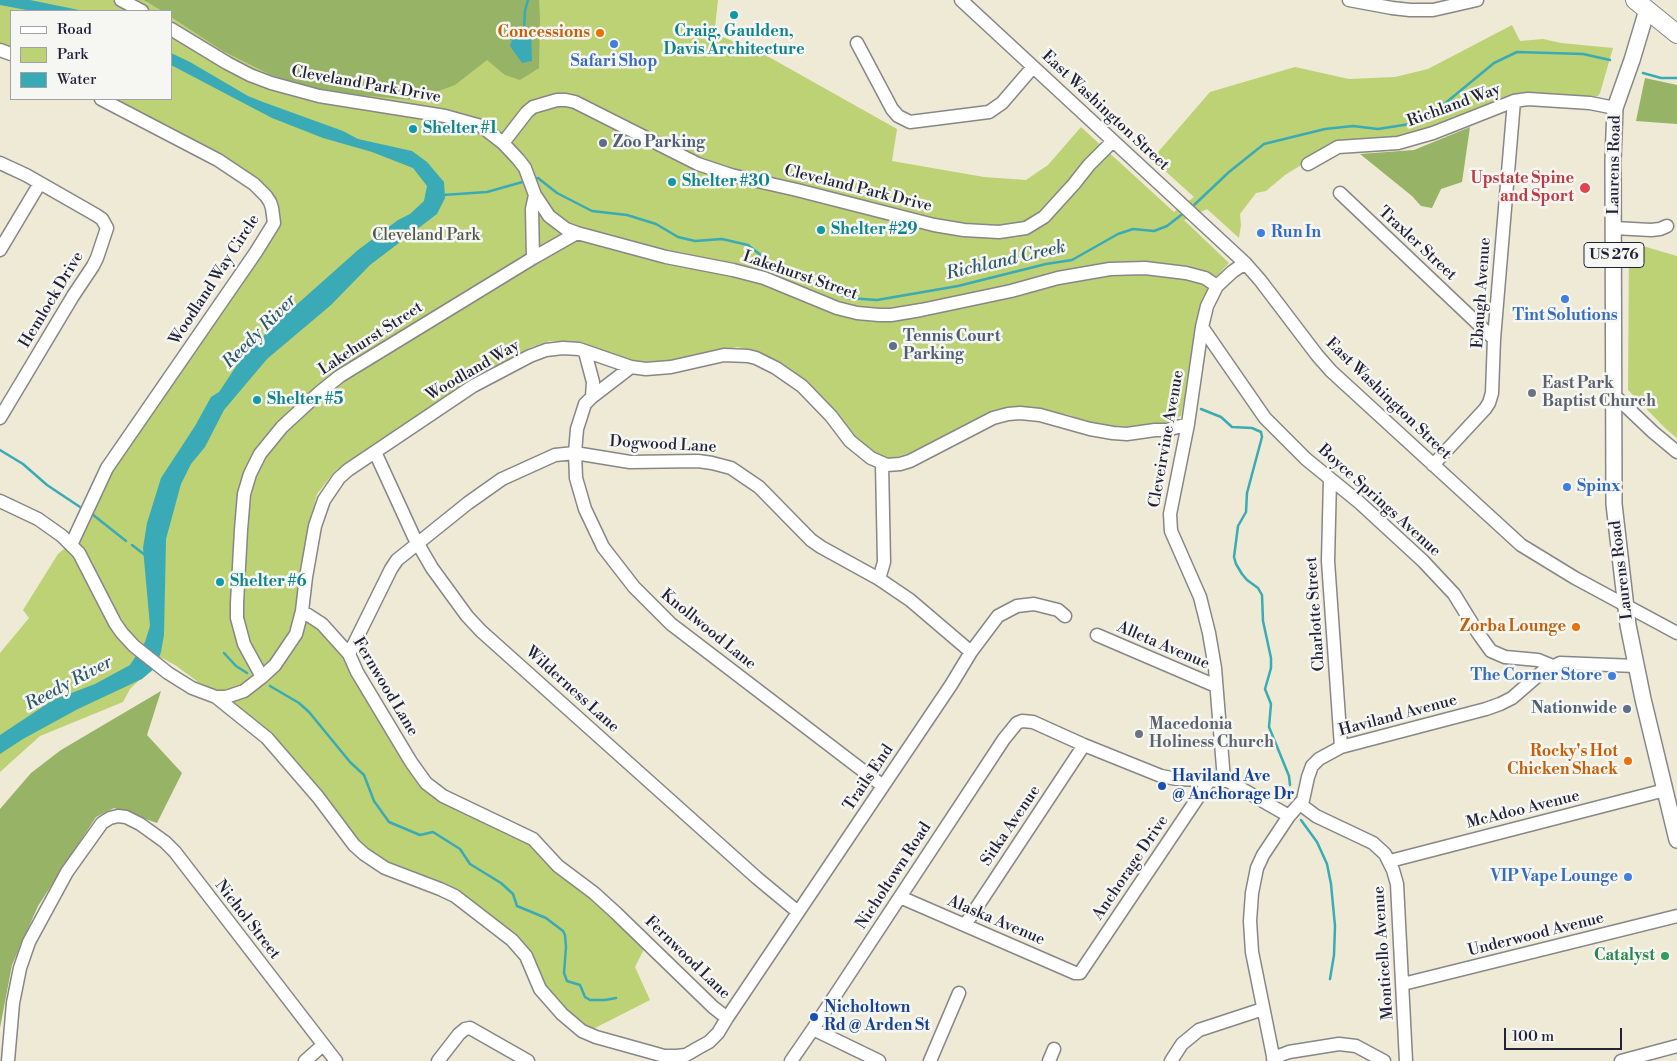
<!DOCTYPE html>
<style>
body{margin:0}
#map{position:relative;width:1677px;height:1061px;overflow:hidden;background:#eeead5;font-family:"Libre Bodoni",serif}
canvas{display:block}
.legend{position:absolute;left:10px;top:10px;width:162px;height:90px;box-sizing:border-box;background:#f6f6f2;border:1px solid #a1a1a9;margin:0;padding:6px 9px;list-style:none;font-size:15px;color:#22223b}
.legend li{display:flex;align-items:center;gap:10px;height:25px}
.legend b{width:25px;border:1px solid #a1a1a9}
.scale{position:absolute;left:1504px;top:1028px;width:118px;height:22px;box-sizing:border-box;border:2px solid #22223b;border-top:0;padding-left:6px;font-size:15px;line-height:18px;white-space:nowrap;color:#22223b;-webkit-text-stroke:4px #f6f6f2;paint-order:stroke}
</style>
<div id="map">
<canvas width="1677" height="1061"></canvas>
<ul class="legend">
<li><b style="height:6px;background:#fff"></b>Road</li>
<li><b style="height:14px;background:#bdd175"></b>Park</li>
<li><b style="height:14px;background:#3aabb6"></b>Water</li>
</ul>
<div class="scale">100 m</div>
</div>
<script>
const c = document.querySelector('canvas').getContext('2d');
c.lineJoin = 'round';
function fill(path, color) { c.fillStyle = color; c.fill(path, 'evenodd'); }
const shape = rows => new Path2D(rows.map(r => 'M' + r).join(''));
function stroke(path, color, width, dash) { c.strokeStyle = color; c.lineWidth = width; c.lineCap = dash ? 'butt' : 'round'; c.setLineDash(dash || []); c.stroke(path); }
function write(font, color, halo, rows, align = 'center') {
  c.font = font + ' "Libre Bodoni",serif'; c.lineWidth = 5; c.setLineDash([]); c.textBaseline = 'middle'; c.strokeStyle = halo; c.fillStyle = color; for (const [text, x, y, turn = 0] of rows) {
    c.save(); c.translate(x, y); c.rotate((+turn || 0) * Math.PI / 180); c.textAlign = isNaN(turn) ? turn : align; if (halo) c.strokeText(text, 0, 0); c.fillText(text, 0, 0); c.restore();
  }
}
fill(shape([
 [0,0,718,0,715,28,720,36,760,52,897,129,892,161,984,177,1026,180,1048,165,1081,127,1174,212,1194,197,1152,159,1210,92,1295,67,1349,79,1395,77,1428,69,1512,25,1520,41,1543,39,1561,43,1613,48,1600,93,1598,96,1591,98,1524,93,1438,126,1314,157,1285,175,1266,191,1256,193,1240,214,1241,225,1239,238,1207,209,1184,220,1229,263,1210,283,1196,343,1181,416,1157,426,1117,427,1094,424,1069,415,1032,408,1019,407,987,413,910,453,894,458,885,458,873,453,854,437,817,391,794,374,760,352,737,347,688,359,641,364,613,356,582,342,550,341,531,347,470,381,335,471,317,494,307,535,297,610,334,641,412,772,530,842,645,947,635,967,650,1000,589,1031,565,1013,502,929,368,854,235,709,175,665,162,658,130,689,123,702,40,736,0,772,0,653,29,618,23,610,58,554,79,536,102,487,120,458,276,231,276,202,109,99,171,99,171,11,11,11,11,50,0,45],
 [1629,242,1677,256,1677,438,1666,429,1628,390]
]), '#bdd175');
fill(shape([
 [144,0,539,0,540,18,539,68,520,80,505,75,487,60,455,85,413,100,359,95,304,86,271,75,223,51,171,17,171,11,162,11],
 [1645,78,1677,85,1677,124,1636,121],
 [1470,127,1462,182,1441,189,1432,208,1421,206,1412,196,1360,154,1414,150],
 [161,691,147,735,182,773,157,823,114,808,96,817,38,906,12,965,0,1028,0,809,31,773,61,750]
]), '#96b366');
fill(shape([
 [0,0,30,0,84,11,32,11,0,5],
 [531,29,532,61,522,63,510,46,515,30],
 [171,53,190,62,248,96,263,102,343,131,358,139,412,151,427,162,444,182,445,198,437,214,370,265,331,305,267,359,224,410,205,447,191,464,181,484,166,539,164,635,161,652,155,668,142,679,78,709,23,739,0,754,0,735,53,700,95,684,130,665,145,642,150,626,143,548,147,523,161,478,195,426,211,397,219,392,241,359,276,323,358,250,398,220,410,214,424,201,427,186,413,168,372,152,323,138,272,118,171,65]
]), '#3aabb6');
stroke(shape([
 [524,30,525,11,528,0],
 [1643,73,1661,78,1677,78],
 [533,179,538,178,557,193,592,211,627,215,656,224,678,237,695,241,722,239,748,245,772,264,813,283,848,298,877,300,958,286,1046,264,1072,260,1118,234,1133,229,1154,231,1167,226,1185,212],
 [443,195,487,192,526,181],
 [1192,207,1229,172,1264,144,1325,129,1353,126,1378,129,1410,124,1437,110,1494,63,1517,52,1583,54,1610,60],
 [1201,409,1221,417,1232,427,1252,428,1261,432,1262,437,1247,493,1246,512,1238,526,1234,557,1236,564,1242,574,1247,580,1258,588,1262,595,1263,621,1271,658,1271,668,1265,689,1271,704,1269,727,1289,776,1290,785],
 [0,450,23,464,47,485,80,507],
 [92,514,126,541],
 [132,545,145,555],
 [224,653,236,666,247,673],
 [270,686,299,703,309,712,350,762,364,775,374,801,389,822,420,835,433,832,460,849,470,864,501,883,513,894,517,906,546,918,563,931,565,935,566,947,564,973,567,981,580,985,585,997,590,1000,605,1000,616,998],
 [1301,820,1317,842,1327,864,1331,884,1335,926,1334,955,1330,979]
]), '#3aabb6', 2.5);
const minor = shape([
 [121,0,142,11],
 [961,0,1245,263,1260,280,1317,355,1331,371,1521,545,1575,578,1677,633],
 [1349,0,1392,8,1410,10,1433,10,1477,0],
 [171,29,227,63,250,75,271,83,319,96,445,116,481,126,503,143,518,159,525,168,535,195,549,216,566,229,577,233],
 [857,43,892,109,898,116,910,122,989,112,1002,103,1033,67],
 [0,50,11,54],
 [503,143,527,112,533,107,557,100,566,100,575,102,698,164,731,175,797,190,934,225,964,230,999,232,1026,228,1044,217,1074,184,1089,165,1113,141],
 [0,163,26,175,96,215,102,219,107,228,97,258,93,266,73,296,0,418],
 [1308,164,1338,147,1398,143,1433,133,1514,101,1528,99,1590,103,1615,108],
 [1340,193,1494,339],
 [1614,228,1651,230,1660,229,1667,226],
 [0,250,40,183],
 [533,258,532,209,535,195],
 [1202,327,1265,418,1306,459,1360,503,1423,561,1454,594,1478,633,1491,651,1505,657,1538,660,1553,666],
 [585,352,593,382,592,397],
 [631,367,592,397,585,404,577,429,575,453,576,478,585,509,603,547,634,587,671,624,883,786],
 [1615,396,1653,432,1677,452],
 [375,452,414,537,432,568,467,616,481,631,757,878,798,912],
 [1433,465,1485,409,1489,403,1492,393,1494,339,1514,101],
 [1330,479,1328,561,1341,747],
 [0,501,38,519,62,536,79,553,115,623,122,633,134,646,168,673,192,688,216,697,226,697,244,691,262,677,275,665,296,634,302,611,306,577,315,526,324,500,339,478,348,470,473,386,530,356,546,350,563,348,579,349,631,367,646,369,671,367,724,355,748,356,756,358,776,368,802,386,831,416,850,441,871,458,887,465,900,464,910,461,993,418,1008,414,1020,413,1040,415,1090,429,1113,433,1127,434,1155,430,1167,430,1188,424],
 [71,545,107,468,256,252,274,223,272,208,270,202,266,196,254,184,218,160,101,99],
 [879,579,884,562,882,464],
 [302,611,322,624,349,654,357,672,411,762,426,783,443,796,533,839,558,866,594,893,616,913,713,1007,727,1018],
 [1097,635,1216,686],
 [349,654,391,569,397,560,468,503,502,479,555,455,575,453,630,462,698,461,712,463,731,468,759,487,811,540,821,547,879,579,910,600,971,652],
 [262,677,244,644,237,618,237,603,241,530,244,494,250,474,260,454,282,427,320,392,340,376,533,258,577,233,666,257,733,270,764,278,837,308,857,313,879,315,891,315,921,310,1011,291,1058,278,1110,269,1145,268,1186,273,1205,278,1217,286],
 [216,697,267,738,318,797,354,845,364,854,385,868,440,889,455,896,512,940,526,956,540,989,562,1014,582,1031,596,1037,650,1052,664,1056,676,1056,686,1055,698,1048,709,1042,718,1033,727,1018,951,685,971,652,998,616,1017,606,1034,604,1058,610,1065,616],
 [1224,780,1215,668,1209,633,1200,597,1171,531,1170,514,1188,424,1202,327,1207,306,1217,286,1232,272,1245,263],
 [1300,804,1316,816,1373,843,1385,854,1393,870,1397,884,1406,1061],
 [1390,861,1665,790],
 [900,897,1075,973,1080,973,1209,781],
 [965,925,1084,745],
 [1403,984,1677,916],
 [813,1029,879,1061],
 [1273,1058,1289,1052,1339,1044,1356,1046,1384,1061],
 [8,1061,13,1003,20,968,29,942,67,872,102,823,110,818,118,816,126,817,140,824,165,842,175,852,336,1061],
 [305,1061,323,1045],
 [438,1061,459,1034,465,1029,470,1028,528,1061],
 [791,1061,813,1029,1004,739,1017,723,1022,721,1033,722,1084,745,1161,776,1177,779,1228,781,1289,816],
 [930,1061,959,993],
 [1049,1061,1054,1049],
 [1171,1061,1182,1044,1199,1030,1263,1009],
 [1274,1061,1252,952,1250,921,1252,893,1257,868,1263,855,1289,816,1303,800,1308,777,1312,766,1319,759,1341,747,1486,709,1500,704,1512,698,1542,672,1560,663,1636,666],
 [1621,1061,1677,1046]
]);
const major = shape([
 [1647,10,1632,60,1615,108,1613,160,1614,504,1628,625,1643,699,1677,840]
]);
const highway = shape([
 [1635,0,1677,34]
]);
stroke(minor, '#888688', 15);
stroke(major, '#888688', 18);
stroke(highway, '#888688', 20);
stroke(minor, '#fff', 12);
stroke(major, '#fff', 15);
stroke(highway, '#fff', 18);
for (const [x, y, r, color] of [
 [734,15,5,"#0f9aa8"],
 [600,33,5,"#e8710a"],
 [614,44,5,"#3f7fe0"],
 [413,129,5,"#0f9aa8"],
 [603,143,5,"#5c6f8a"],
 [672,182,5,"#0f9aa8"],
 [1585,188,6,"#e0444e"],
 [821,230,5,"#0f9aa8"],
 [1261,233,5,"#3f7fe0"],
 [1565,299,5,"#3f7fe0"],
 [893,346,5,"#5c6f8a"],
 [1532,393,5,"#6b7280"],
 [257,400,5,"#0f9aa8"],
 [1567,487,5,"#3f7fe0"],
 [220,582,5,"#0f9aa8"],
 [1576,627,5,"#e8710a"],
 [1612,676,5,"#3f7fe0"],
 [1627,709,5,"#5c6f8a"],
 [1139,734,5,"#6b7280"],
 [1628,761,5,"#e8710a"],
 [1162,786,5,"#1a4fb4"],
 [1628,877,5,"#3f7fe0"],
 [1665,956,5,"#2e9e5b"],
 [814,1017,5,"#1a4fb4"]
]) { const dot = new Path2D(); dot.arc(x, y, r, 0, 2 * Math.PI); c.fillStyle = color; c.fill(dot); stroke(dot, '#f6f6f2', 2); }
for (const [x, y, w] of [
 [1614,255,60]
]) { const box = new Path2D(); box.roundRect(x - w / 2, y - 12.5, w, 25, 4); c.fillStyle = '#f6f6f2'; c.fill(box); stroke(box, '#22223b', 1); }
write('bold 15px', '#22223b', null, [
 ["US 276",1614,255]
]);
write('bold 16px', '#0d838f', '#f6f6f2', [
 ["Craig, Gaulden,",734,32,"center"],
 ["Davis Architecture",734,50,"center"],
 ["Shelter #1",423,129],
 ["Shelter #30",682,182],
 ["Shelter #29",831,230],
 ["Shelter #5",267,400],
 ["Shelter #6",230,582]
], 'left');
write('bold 16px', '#c56008', '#f6f6f2', [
 ["Concessions",590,33],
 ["Zorba Lounge",1566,627],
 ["Rocky's Hot",1618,752],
 ["Chicken Shack",1618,770]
], 'right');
write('bold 16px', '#366cbe', '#f6f6f2', [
 ["Safari Shop",614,62],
 ["Run In",1271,233,"left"],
 ["Tint Solutions",1565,316],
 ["Spinx",1577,487,"left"],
 ["The Corner Store",1602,676,"right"],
 ["VIP Vape Lounge",1618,877,"right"]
]);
write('16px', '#22223b', '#f6f6f2', [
 ["Cleveland Park Drive",366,85,10],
 ["Richland Way",1454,106,-20],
 ["East Washington Street",1105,111,43],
 ["Laurens Road",1615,165,-89],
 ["Cleveland Park Drive",858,189,14],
 ["Traxler Street",1417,244,43],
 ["Lakehurst Street",800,276,19],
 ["Woodland Way Circle",215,280,-57],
 ["Ebaugh Avenue",1482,293,-86],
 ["Hemlock Drive",52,300,-59],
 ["Lakehurst Street",371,339,-33],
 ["Woodland Way",473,371,-30],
 ["East Washington Street",1388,399,44],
 ["Cleveirvine Avenue",1167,439,-80],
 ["Dogwood Lane",663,445,3],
 ["Boyce Springs Avenue",1379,501,42],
 ["Laurens Road",1622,570,-97],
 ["Charlotte Street",1316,614,-94],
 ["Knollwood Lane",708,630,39],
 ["Alleta Avenue",1163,646,23],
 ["Fernwood Lane",385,687,59],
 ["Wilderness Lane",572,690,42],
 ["Haviland Avenue",1398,716,-15],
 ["Trails End",869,778,-56],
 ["McAdoo Avenue",1523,810,-14],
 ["Sitka Avenue",1011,826,-56],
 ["Anchorage Drive",1131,868,-56],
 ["Nicholtown Road",894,876,-57],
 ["Nichol Street",247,920,52],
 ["Alaska Avenue",996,921,23],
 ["Underwood Avenue",1536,935,-14],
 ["Monticello Avenue",1384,953,-94],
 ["Fernwood Lane",687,958,44]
]);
write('bold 16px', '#4e5e75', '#f6f6f2', [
 ["Zoo Parking",613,143],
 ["Tennis Court",903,337],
 ["Parking",903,355],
 ["Nationwide",1617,709,"right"]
], 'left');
write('bold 16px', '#be3a42', '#f6f6f2', [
 ["Upstate Spine",1574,179],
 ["and Sport",1574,197]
], 'right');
write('16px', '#50574c', '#f6f6f2', [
 ["Cleveland Park",426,236]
]);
write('bold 16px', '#5b616d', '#f6f6f2', [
 ["East Park",1542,384],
 ["Baptist Church",1542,402],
 ["Macedonia",1149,725],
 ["Holiness Church",1149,743]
], 'left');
write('bold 16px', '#164399', '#f6f6f2', [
 ["Haviland Ave",1172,777],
 ["@ Anchorage Dr",1172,795],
 ["Nicholtown",824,1008],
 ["Rd @ Arden St",824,1026]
], 'left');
write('bold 16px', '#27864d', '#f6f6f2', [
 ["Catalyst",1655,956]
], 'right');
write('italic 18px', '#2c596c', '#f6f6f2', [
 ["Richland Creek",1006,261,-13],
 ["Reedy River",260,332,-45],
 ["Reedy River",69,684,-28]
]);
</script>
